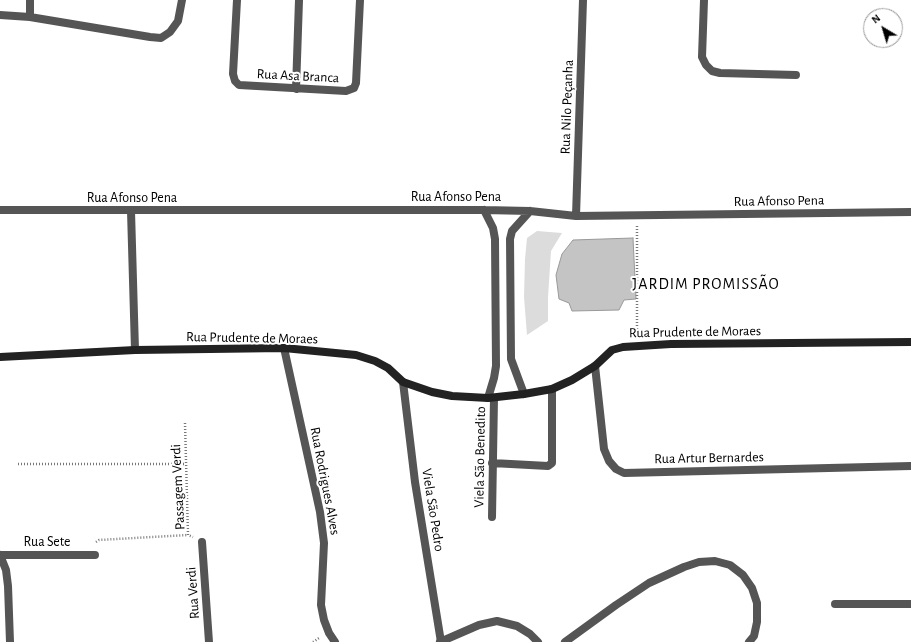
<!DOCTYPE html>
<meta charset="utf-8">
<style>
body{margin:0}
#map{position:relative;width:911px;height:642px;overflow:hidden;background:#fff;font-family:"Alegreya Sans",sans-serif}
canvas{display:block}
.north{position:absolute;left:863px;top:8px;width:40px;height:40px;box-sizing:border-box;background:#fff;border:1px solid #999;border-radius:50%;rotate:322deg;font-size:11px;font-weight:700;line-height:16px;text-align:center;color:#000}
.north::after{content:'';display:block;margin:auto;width:14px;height:18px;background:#000;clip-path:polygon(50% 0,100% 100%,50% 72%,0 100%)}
</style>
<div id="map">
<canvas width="911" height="642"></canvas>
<div class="north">N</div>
</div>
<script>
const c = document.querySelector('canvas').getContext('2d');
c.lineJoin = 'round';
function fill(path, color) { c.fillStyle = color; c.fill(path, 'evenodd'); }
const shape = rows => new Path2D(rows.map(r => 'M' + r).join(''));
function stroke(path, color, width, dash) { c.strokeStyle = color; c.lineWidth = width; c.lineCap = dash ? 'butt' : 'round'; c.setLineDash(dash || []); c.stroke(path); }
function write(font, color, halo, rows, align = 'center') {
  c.font = font + ' "Alegreya Sans",sans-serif'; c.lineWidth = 4; c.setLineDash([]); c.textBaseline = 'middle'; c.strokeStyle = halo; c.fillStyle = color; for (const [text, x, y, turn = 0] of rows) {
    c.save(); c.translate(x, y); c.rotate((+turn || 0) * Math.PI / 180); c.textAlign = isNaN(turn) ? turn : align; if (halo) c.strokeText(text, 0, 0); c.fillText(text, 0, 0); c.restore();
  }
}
fill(shape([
 [537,231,562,233,551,251,548,297,548,321,527,335,524,297,525,259,527,238]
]), '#dcdcdc');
const building = shape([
 [633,238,636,299,624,300,619,310,572,311,569,303,559,299,556,275,562,254,573,240,633,238]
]);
fill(building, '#c4c4c4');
stroke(building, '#999', 1);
stroke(shape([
 [637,335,637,226],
 [185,423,188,535,193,537],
 [18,464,186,464],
 [96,542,99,540,188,535],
 [313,642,319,638]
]), '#777', 2.5, [1, 2]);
stroke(shape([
 [30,0,30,17],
 [0,15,30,17,150,37,161,38,170,32,178,21,182,0],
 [131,211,135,350],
 [403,382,415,482,441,642],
 [492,463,548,466,552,463,552,389],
 [492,517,494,398]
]), '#555', 8);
stroke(shape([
 [237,0,233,74,235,81,239,85,346,91,354,88,356,83,360,0],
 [704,0,702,57,706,65,712,71,720,73,796,75],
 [296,89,299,0],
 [0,210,484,210,530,211,576,216,911,212],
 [484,210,493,228,495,239,496,366,494,378,488,398],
 [576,216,583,0],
 [284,348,320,512,324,543,321,605,324,620,329,633,335,642],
 [595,366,604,449,609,461,616,469,624,473,911,466],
 [524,394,511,359,510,239,512,231,530,211],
 [202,542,209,642],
 [0,555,95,555],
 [0,555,6,570,8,586,10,642],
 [835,604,911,604],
 [440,642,479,625,497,621,517,626,530,634,538,642],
 [565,642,616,605,649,583,684,567,699,562,715,561,730,565,743,575,752,588,757,603,757,622,754,636,749,642]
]), '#555', 8);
stroke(shape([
 [0,357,135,350,284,348,356,355,375,361,388,368,403,382,432,392,452,396,488,398,524,394,552,389,572,380,595,366,612,350,623,347,671,344,911,342]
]), '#222', 8);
write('14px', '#000', '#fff', [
 ["Rua Asa Branca",298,76,3],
 ["Rua Nilo Peçanha",567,107,-88],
 ["Rua Afonso Pena",456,197],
 ["Rua Afonso Pena",132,198],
 ["Rua Afonso Pena",779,201,-1],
 ["Rua Prudente de Moraes",695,332,-1],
 ["Rua Prudente de Moraes",252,338,1],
 ["Viela São Benedito",480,457,-89],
 ["Rua Artur Bernardes",709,458,-1],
 ["Rua Rodrigues Alves",325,481,79],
 ["Passagem Verdi",178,487,-93],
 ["Viela São Pedro",433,510,81],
 ["Rua Sete",47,542],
 ["Rua Verdi",193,593,-94]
]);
c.letterSpacing = '1px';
write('16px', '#000', '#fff', [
 ["JARDIM PROMISSÃO",706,284]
]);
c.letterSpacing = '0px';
</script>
